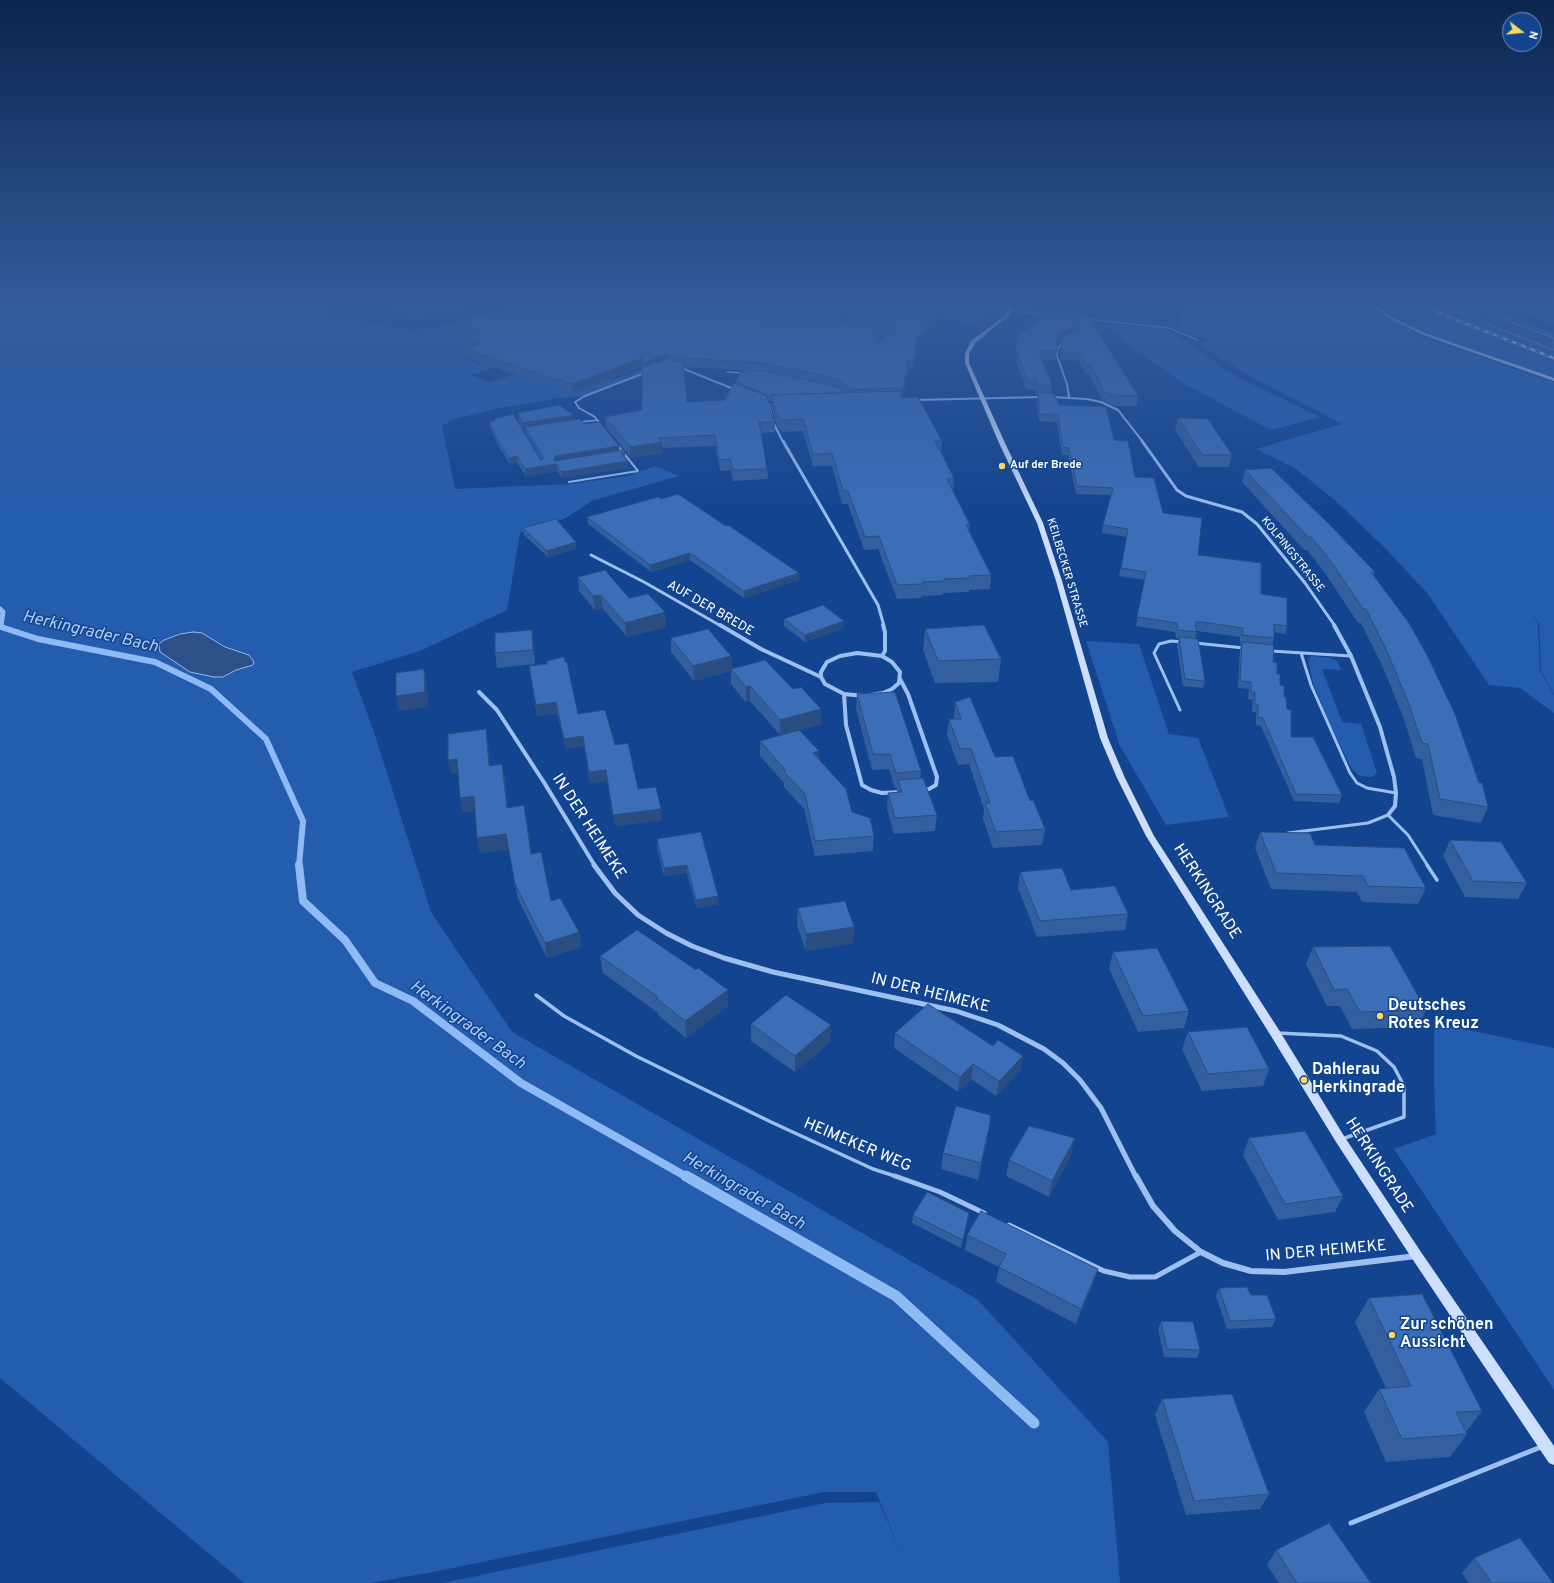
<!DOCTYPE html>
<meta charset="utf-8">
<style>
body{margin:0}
#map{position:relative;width:1554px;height:1583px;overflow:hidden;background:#13448f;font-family:Overpass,sans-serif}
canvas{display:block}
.north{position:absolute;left:1502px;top:12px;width:40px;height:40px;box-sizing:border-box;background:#13448f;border:1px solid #718fbc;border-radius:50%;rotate:106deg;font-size:11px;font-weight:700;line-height:16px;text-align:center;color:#fff}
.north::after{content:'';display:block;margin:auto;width:14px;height:18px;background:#ffd75e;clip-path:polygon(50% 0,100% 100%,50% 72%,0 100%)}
</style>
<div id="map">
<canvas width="1554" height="1583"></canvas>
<div class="north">N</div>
</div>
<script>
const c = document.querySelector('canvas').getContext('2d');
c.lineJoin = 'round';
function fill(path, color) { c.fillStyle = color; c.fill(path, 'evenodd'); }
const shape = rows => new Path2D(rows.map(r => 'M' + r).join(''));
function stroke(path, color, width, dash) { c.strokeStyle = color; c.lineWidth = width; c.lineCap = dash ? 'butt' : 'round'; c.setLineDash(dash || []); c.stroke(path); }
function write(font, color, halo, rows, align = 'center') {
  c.font = font + ' Overpass,sans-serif'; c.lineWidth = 3; c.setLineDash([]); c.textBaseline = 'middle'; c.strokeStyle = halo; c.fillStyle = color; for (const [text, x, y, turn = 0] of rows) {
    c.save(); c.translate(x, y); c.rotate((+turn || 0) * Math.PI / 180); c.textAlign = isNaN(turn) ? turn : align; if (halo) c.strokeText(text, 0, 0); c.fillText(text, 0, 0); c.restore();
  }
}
fill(shape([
 [0,301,336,301,324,311,329,316,352,319,368,323,408,330,429,329,551,301,665,301,543,354,456,330,470,336,460,344,474,349,498,348,465,359,480,364,494,360,505,364,471,375,489,383,542,365,588,372,613,380,644,369,649,371,585,396,559,398,495,409,454,419,442,426,455,489,570,484,627,476,656,466,679,476,594,500,564,519,520,533,507,610,420,651,352,672,374,732,431,912,512,1032,977,1299,1108,1442,1120,1583,443,1583,825,1503,879,1502,904,1559,876,1492,824,1492,433,1572,370,1583,244,1583,0,1378],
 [377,301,502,301,414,320],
 [1182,301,1361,301,1393,321,1422,337,1554,382,1554,694,1541,671,1539,623,1529,610,1538,623,1540,671,1554,695,1554,713,1520,688,1489,685,1428,594,1386,549,1337,502,1295,468,1256,449,1342,424,1247,375,1199,344,1206,343,1207,339,1178,329],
 [1374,301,1480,301,1536,327,1554,333,1554,379,1433,335,1408,323],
 [1105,325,1161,328,1169,331,1237,377,1320,417,1271,430,1181,382,1115,334],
 [1086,641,1139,644,1169,734,1198,738,1229,817,1166,825,1120,746],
 [1311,656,1330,658,1337,661,1341,670,1322,669,1342,722,1361,724,1377,773,1372,777,1360,776,1352,769,1331,727,1313,683,1308,659],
 [1434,1023,1554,1048,1554,1390,1394,1149,1436,1134,1434,1080]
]), '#255dae');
const water = shape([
 [1437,301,1466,301,1521,326,1554,338,1554,350,1469,317,1437,301],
 [193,632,202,633,225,647,249,655,254,662,253,665,236,670,223,677,214,677,190,672,160,652,159,644,164,640,180,634,193,632]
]);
fill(water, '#2c5087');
stroke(water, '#90baf4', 1);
stroke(shape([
 [0,609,3,612,1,626]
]), '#90baf4', 5);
stroke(shape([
 [1,625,1,627,38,639,155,662,211,689,266,739,303,821,299,866]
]), '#90baf4', 6);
stroke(shape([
 [299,865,303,901,345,940,375,983,413,1001,521,1083,687,1177]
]), '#90baf4', 8);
stroke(shape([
 [686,1176,896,1296,1034,1423]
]), '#90baf4', 11);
stroke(shape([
 [1010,311,1048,315],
 [1087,319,1169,328,1198,340],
 [727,372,744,373],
 [595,417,601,425],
 [580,422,598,420]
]), '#9ec0f1', 1.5);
stroke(shape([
 [569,482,638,471,617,445]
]), '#9ec0f1', 2);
stroke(shape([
 [1195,643,1244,648],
 [1271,651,1351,656],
 [1301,653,1311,685,1350,773,1357,783,1367,788,1396,793],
 [1180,710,1154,653,1159,644,1171,641,1182,642],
 [1288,833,1368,823,1388,815,1408,835,1428,866]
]), '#9ec0f1', 3);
stroke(shape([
 [1427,865,1437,880],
 [536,995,564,1016,636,1056,771,1122,873,1169,898,1177],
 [1277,1033,1341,1036,1377,1051,1394,1067,1404,1086,1404,1117,1342,1139]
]), '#9ec0f1', 3.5);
stroke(shape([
 [895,1176,940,1192,984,1213],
 [1009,1225,1104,1271,1130,1277,1155,1277,1201,1252],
 [1351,1523,1541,1447]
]), '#9ec0f1', 5);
stroke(shape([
 [839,301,853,316,853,318],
 [1064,341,1057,349,1057,356,1067,384,1069,397],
 [679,367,736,390],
 [1052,397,1087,399,1101,402,1118,410,1143,442],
 [916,400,1041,397],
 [769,404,773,422,783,442],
 [595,417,579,408,575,402,585,396,647,372]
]), '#9ec0f1', 2);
stroke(shape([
 [783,441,878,605,884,626],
 [1142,441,1177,490,1186,496,1242,512,1257,524,1305,583,1335,626],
 [591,555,644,582,721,626]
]), '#9ec0f1', 3);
stroke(shape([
 [720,625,761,649,821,677],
 [1334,625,1351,656,1380,727,1394,777,1396,793,1395,806,1388,815],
 [857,653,882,656,892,662,900,672,899,683,892,689,883,693,864,696,844,694,825,684,821,677,821,672,827,662,840,656,857,653],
 [882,656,885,651,885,632,883,625],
 [900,679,908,694,937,777,936,785,929,789,923,790],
 [479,692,497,710,545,784,595,866],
 [844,694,846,725,862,785,871,790,882,793,902,792]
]), '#9ec0f1', 4);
stroke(shape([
 [594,865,615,893,638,915,666,933,692,946,724,958,773,972,956,1011,998,1025,1044,1049,1063,1063,1080,1080,1101,1108,1136,1177]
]), '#9ec0f1', 5);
stroke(shape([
 [1136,1176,1153,1206,1175,1231,1201,1252,1223,1263,1251,1271,1284,1272,1416,1256]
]), '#9ec0f1', 6);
fill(shape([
 [1006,301,1010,301,1011,314,975,343,969,354,969,363,1005,443,1043,523,1062,581,1108,738,1125,778,1154,836,1279,1030,1344,1136,1421,1252,1554,1446,1554,1465,1549,1463,1413,1260,1336,1142,1271,1036,1146,836,1117,778,1100,738,1056,581,1037,523,999,443,965,363,965,354,971,341,1007,314,1006,301],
 [1365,301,1369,301,1394,318,1425,333,1554,378,1554,381,1423,335,1392,320,1365,301]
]), '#cddffc');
const rail = shape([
 [1415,301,1444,315,1554,358]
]);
stroke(rail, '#fff', 2.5);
stroke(rail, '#13448f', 1.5, [5]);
fill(shape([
 [634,301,1006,301,1005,312,993,312,977,324,941,318,916,346,912,369,909,369,903,397,902,397,942,441,941,453,954,478,953,491,970,525,969,531,991,575,990,589,969,590,969,592,943,593,943,595,922,596,921,598,897,599,878,549,864,550,848,504,842,504,832,466,813,466,803,431,781,432,775,421,772,406,772,401,768,401,771,413,775,422,775,432,761,433,767,469,768,479,733,481,731,470,720,471,715,446,662,448,663,453,631,458,606,427,605,417,642,410,642,367,573,393,467,358,466,349,470,348,459,344,458,336,464,334,456,330,454,322,502,312,536,315,597,312],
 [854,309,854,312,850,316,850,310],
 [843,320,843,324,840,322],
 [684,367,742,370,736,382,736,384,725,400,687,402],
 [1011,301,1038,301,1035,311,1012,309],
 [1484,301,1554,301,1554,325,1521,312,1514,313],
 [1087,314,1138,396,1137,406,1115,406,1103,401,1089,374,1086,374,1078,360,1061,360,1060,350,1061,341,1059,342,1056,346,1057,351,1056,360,1042,360,1052,385,1051,393,1059,405,1114,440,1135,477,1163,513,1198,555,1261,594,1287,626,1285,634,1274,632,1274,638,1272,645,1273,662,1284,697,1287,709,1291,737,1342,795,1339,803,1294,801,1261,726,1256,725,1256,712,1252,712,1253,700,1248,699,1249,689,1238,688,1240,650,1241,644,1240,644,1240,637,1197,631,1195,639,1205,681,1203,688,1183,686,1177,645,1179,639,1176,638,1175,632,1136,626,1144,580,1119,576,1127,537,1102,533,1103,525,1111,495,1076,494,1068,455,1062,455,1057,422,1039,421,1037,400,1038,394,1036,394,1036,390,1026,389,1016,361,1017,354,1016,346,1017,337],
 [518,413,573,415,574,420,620,451,625,453,625,458,628,468,562,478,557,471,526,476,517,463,510,464,500,449,490,428,489,422,494,421,494,419,541,460,542,460,526,433,525,428,523,429,518,419],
 [1178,418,1232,455,1229,467,1199,467,1175,430],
 [1245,470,1375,572,1374,575,1488,807,1481,823,1433,815,1422,759,1416,758,1404,719,1382,665,1361,623,1358,623,1325,573,1307,550,1304,550,1242,482],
 [587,517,799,580,744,598,690,560,651,572,588,524],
 [523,528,576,549,548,557,524,535],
 [578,577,629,598,665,612,666,627,627,637,603,609,595,610,579,591],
 [784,619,844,628,805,642,784,626],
 [925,629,1001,659,998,682,935,683,923,650],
 [671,638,731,656,732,669,821,724,799,730,819,751,819,759,852,812,874,836,873,851,815,856,804,809,784,787,784,783,760,756,760,741,780,735,750,701,746,702,731,684,731,671,694,681,671,652],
 [534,644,535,664,497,668,495,653],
 [529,666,578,714,615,745,638,789,662,820,615,826,607,781,590,783,584,746,566,749,557,713,537,716],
 [857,694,921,771,920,778,937,815,935,831,894,834,887,809,888,793,897,793,897,788,895,788,889,769,872,770,856,709],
 [955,702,995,757,1030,801,1045,829,1042,845,993,848,983,819,984,809,969,764,958,765,947,735,949,719,954,719,954,717],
 [486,729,488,744,490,766,502,764,505,779,508,808,527,820,531,854,551,901,579,932,581,947,547,958,518,899,509,849,480,853,477,838,475,811,463,813,458,773,451,774],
 [701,832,718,904,697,908,687,873,664,876,657,847,657,839],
 [1260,832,1315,845,1426,888,1418,904,1362,902,1357,892,1271,889,1255,848],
 [1450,840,1527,883,1518,899,1465,897,1443,856],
 [1020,872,1071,890,1128,914,1125,930,1037,937,1018,888],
 [798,908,854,927,853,943,806,951,797,925],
 [1313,947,1426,1010,1418,1027,1352,1029,1340,1006,1327,1006,1306,964],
 [1113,952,1189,1011,1184,1028,1138,1032,1109,969],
 [600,956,728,1006,686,1038,658,1015,658,1013,603,973],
 [751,1024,830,1042,795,1072,751,1041],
 [1188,1032,1269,1069,1263,1086,1202,1091,1182,1049],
 [895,1033,1020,1071,996,1096,971,1079,958,1092,894,1048],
 [1249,1138,1343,1196,1335,1212,1278,1220,1243,1155],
 [987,1140,978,1180,941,1169,943,1153],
 [1071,1155,1049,1197,1006,1176,1009,1160],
 [969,1213,961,1248,912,1223,913,1215],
 [967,1235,1098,1269,1093,1284,1076,1324,996,1282,999,1267,965,1250],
 [1219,1288,1251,1295,1276,1319,1272,1327,1227,1329,1216,1296],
 [1369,1298,1482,1411,1466,1432,1467,1434,1450,1457,1386,1462,1364,1412,1379,1389,1386,1388,1355,1322],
 [1161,1321,1200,1350,1197,1358,1164,1357,1158,1329],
 [1162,1399,1269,1494,1260,1509,1186,1515,1155,1415],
 [1276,1550,1371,1583,1279,1583,1267,1565],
 [1474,1558,1553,1583,1469,1583,1462,1573]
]), '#345f9e');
fill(shape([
 [850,301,934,301,854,306,854,309,850,310,850,317,844,320,843,318,843,320,837,324,838,315,850,309],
 [1037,301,1038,301,1035,311,1036,303],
 [1518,301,1525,301,1521,312,1514,313],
 [994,303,993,312,977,324,978,316],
 [941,310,941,318,916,346,912,369,913,360,917,338],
 [743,313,743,322,740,316],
 [1078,326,1077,335,1059,342,1055,349,1056,340,1060,333],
 [884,330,884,339,876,348,876,340],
 [667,355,667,364,642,367,573,393,572,384,642,358],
 [909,360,909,369,903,397,903,388],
 [573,415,574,421,525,427,525,428,523,429,522,423],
 [662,442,663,453,631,458,630,447],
 [619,446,620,452,555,464,554,458,556,456],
 [621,453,625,453,625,459],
 [517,456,517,463,510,464,509,458],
 [628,461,628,468,562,478,561,472],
 [556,464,557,471,526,476,525,469],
 [576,542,576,549,548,557,547,551],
 [690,553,690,560,651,572,650,565],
 [799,573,799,580,744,598,744,591],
 [601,595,603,609,595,610,593,596],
 [665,612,666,627,627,637,625,623],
 [844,621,844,628,805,642,805,635],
 [532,630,534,644,535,664,533,650],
 [731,656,732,670,731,669,731,671,694,681,693,666],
 [424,669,427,684,428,707,399,711,396,696],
 [750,686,750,701,746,702,746,687],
 [556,702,557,713,537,716,536,705],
 [821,709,821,724,780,736,780,720],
 [486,729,488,744,491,781,489,766],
 [583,736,584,746,566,749,564,739],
 [819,751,818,766,813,753],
 [457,759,460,773,451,774,448,760],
 [502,764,505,779,510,823,507,808],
 [606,770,607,781,590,783,589,772],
 [474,796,477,811,463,813,460,798],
 [661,809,662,820,615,826,613,815],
 [506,834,509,849,480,853,477,838],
 [687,865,687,873,664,876,664,868],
 [718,896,718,904,697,908,696,900],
 [854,927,853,943,806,951,806,934],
 [579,932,581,947,547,958,545,943],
 [728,990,728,1006,686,1038,685,1021],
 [831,1025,830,1042,795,1072,795,1056],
 [1023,1056,1020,1071,996,1096,999,1081],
 [973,1064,971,1079,958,1092,960,1077],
 [990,1123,987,1140,978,1180,981,1163],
 [1075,1138,1071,1155,1049,1197,1052,1181],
 [969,1213,968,1221,961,1248,963,1240],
 [1098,1269,1093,1284,1076,1324,1081,1309]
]), '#2a4d81');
const building = shape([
 [634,301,843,301,850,309,838,315,790,317,743,313,740,316,743,318,790,322,837,320,842,324,852,326,884,330,876,340,876,342,879,343,891,330,892,327,844,319,843,318,850,316,855,310,854,306,905,301,1006,301,1006,303,994,303,978,316,941,310,917,338,913,360,909,360,903,388,851,390,841,381,822,375,764,363,683,358,667,355,642,363,642,358,572,384,466,349,482,344,458,336,477,330,454,322,497,310,502,312,515,308,536,315,570,304,597,312,634,301],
 [1013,301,1037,301,1036,303,1013,301],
 [1542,301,1554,301,1554,305,1542,301],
 [1049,311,1087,314,1138,396,1117,396,1104,392,1091,365,1087,365,1079,352,1062,352,1061,341,1064,337,1079,330,1080,328,1078,326,1060,333,1056,340,1057,351,1038,351,1052,385,1038,385,1037,381,1027,380,1017,352,1019,349,1017,337,1049,311],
 [667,359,683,363,687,402,725,400,734,383,767,396,771,413,775,422,759,422,767,469,733,470,730,459,719,460,715,435,658,438,662,442,630,447,605,417,642,410,642,367,667,359],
 [742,370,764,371,821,383,839,388,844,393,772,395,772,396,769,396,736,382,742,370],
 [902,391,901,398,918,397,942,441,935,441,954,478,947,479,970,525,966,525,991,575,969,576,970,578,944,579,944,581,922,582,923,584,897,585,879,536,865,537,848,491,843,491,832,453,813,454,803,419,781,420,775,409,772,395,902,391],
 [1038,393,1054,393,1059,405,1106,407,1114,440,1128,441,1135,477,1154,478,1163,513,1202,518,1198,555,1261,563,1261,594,1287,598,1287,626,1274,624,1274,638,1242,635,1243,628,1202,622,1195,622,1197,632,1178,630,1177,623,1137,617,1146,572,1121,568,1128,529,1103,525,1113,488,1077,486,1069,448,1063,447,1058,415,1040,414,1038,393],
 [559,405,573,415,522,423,518,413,559,405],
 [513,414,541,460,543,459,543,457,525,427,579,419,585,424,600,422,619,446,556,456,554,458,555,461,623,450,625,453,621,453,628,461,561,472,556,464,525,469,517,456,509,458,499,443,489,422,495,421,494,419,513,414],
 [1178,418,1208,419,1232,455,1202,455,1178,418],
 [1271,468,1330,525,1375,572,1371,572,1409,623,1428,657,1455,714,1479,783,1482,783,1488,807,1440,799,1428,744,1422,743,1409,704,1387,651,1366,609,1363,609,1330,560,1311,537,1308,537,1245,470,1271,468],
 [678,494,726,526,728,525,799,573,744,591,690,553,650,565,587,517,658,497,661,499,678,494],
 [556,519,576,542,547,551,523,528,556,519],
 [605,570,629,598,648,594,665,612,625,623,601,595,593,596,578,577,605,570],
 [823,605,844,621,805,635,784,619,823,605],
 [984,625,1001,659,938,661,925,629,984,625],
 [708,629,731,656,693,666,671,638,708,629],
 [532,630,533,650,495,653,495,633,532,630],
 [1179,637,1198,639,1205,681,1185,679,1179,637],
 [1242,642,1274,645,1273,662,1277,663,1277,674,1280,674,1280,685,1284,686,1284,697,1286,697,1287,709,1291,710,1291,737,1313,737,1342,795,1296,794,1263,718,1258,717,1258,705,1255,704,1255,692,1251,692,1251,682,1240,681,1242,642],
 [564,657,565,662,567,662,578,714,605,710,615,745,628,743,638,789,656,787,661,809,613,815,606,770,589,772,583,736,564,739,556,702,536,705,529,666,547,664,547,661,564,657],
 [765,660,793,689,801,687,821,709,780,720,750,686,746,687,731,669,765,660],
 [424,669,425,692,396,696,396,673,424,669],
 [895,692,921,771,896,773,890,754,873,754,857,694,895,692],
 [970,697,995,757,1013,756,1030,801,1033,800,1045,829,996,832,985,803,990,803,971,748,960,749,949,719,961,719,955,702,970,697],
 [486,729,489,766,502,764,507,808,524,805,531,854,541,852,551,901,560,898,579,932,545,943,515,884,506,834,477,838,474,796,460,798,457,759,448,760,448,734,486,729],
 [799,730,819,751,813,753,846,789,852,812,870,818,874,836,815,841,805,794,784,772,786,771,760,741,799,730],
 [923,778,937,815,895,818,888,793,902,792,898,780,923,778],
 [701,832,718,896,696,900,687,865,664,868,657,839,701,832],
 [1260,832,1310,833,1315,845,1404,848,1426,888,1368,886,1363,876,1276,873,1260,832],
 [1450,840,1501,842,1527,883,1473,881,1450,840],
 [1062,868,1071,890,1115,886,1128,914,1040,921,1020,872,1062,868],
 [845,901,854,927,806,934,798,908,845,901],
 [637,930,696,970,698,968,728,990,685,1021,656,998,658,997,600,956,637,930],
 [1390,946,1426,1010,1360,1012,1347,989,1334,990,1313,947,1390,946],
 [1157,948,1189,1011,1143,1016,1113,952,1157,948],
 [786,995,831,1025,795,1056,751,1024,786,995],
 [928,1004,993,1046,998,1040,1023,1056,999,1081,973,1064,960,1077,895,1033,928,1004],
 [1247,1027,1269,1069,1208,1074,1188,1032,1247,1027],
 [956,1106,990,1115,990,1123,981,1163,943,1153,956,1106],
 [1029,1126,1075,1138,1052,1181,1009,1160,1029,1126],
 [1305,1131,1343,1196,1285,1204,1249,1138,1305,1131],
 [927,1192,969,1213,963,1240,913,1215,927,1192],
 [981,1211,1098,1269,1081,1309,999,1267,1006,1254,967,1235,981,1211],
 [1247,1287,1251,1295,1267,1295,1276,1319,1230,1321,1219,1288,1247,1287],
 [1422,1294,1482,1411,1456,1412,1467,1434,1402,1439,1379,1389,1411,1386,1369,1298,1422,1294],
 [1161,1321,1193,1322,1200,1350,1167,1349,1161,1321],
 [1232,1394,1269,1494,1194,1501,1162,1399,1232,1394],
 [1329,1523,1371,1583,1297,1583,1276,1550,1329,1523],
 [1520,1538,1553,1583,1492,1583,1474,1558,1520,1538]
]);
fill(building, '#3c6eb8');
stroke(building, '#2a4d81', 1);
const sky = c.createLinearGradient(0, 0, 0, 522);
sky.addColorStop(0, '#0a254f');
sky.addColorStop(0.58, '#335c9b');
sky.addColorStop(1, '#335c9b00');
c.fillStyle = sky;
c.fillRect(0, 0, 1554, 522);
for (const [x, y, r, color] of [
 [1002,466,4,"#ffd75e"],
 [1380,1016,4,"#ffd75e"],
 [1304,1080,4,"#ffd75e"],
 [1392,1335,4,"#ffd75e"]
]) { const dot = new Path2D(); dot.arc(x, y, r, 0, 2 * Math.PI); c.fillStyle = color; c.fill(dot); stroke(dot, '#13448f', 1.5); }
write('bold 11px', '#fff', '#13448f', [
 ["Auf der Brede",1010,466]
], 'left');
write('11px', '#fff', '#13448f', [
 ["KOLPINGSTRASSE",1292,555,51],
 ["KEILBECKER STRASSE",1066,573,73]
]);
write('13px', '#fff', '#13448f', [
 ["AUF DER BREDE",710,609,30]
]);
write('16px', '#fff', '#13448f', [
 ["IN DER HEIMEKE",588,827,57],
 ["HERKINGRADE",1206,892,57],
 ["IN DER HEIMEKE",930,994,14],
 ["HEIMEKER WEG",857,1146,23],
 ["HERKINGRADE",1378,1166,57],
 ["IN DER HEIMEKE",1326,1252,-5]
]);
write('bold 16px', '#fff', '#13448f', [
 ["Deutsches",1388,1007],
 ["Rotes Kreuz",1388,1025],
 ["Dahlerau",1312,1071],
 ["Herkingrade",1312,1089],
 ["Zur schönen",1400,1326],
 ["Aussicht",1400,1344]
], 'left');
write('italic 17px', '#aacaf8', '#13448f', [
 ["Herkingrader Bach",90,633,13],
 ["Herkingrader Bach",467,1026,36],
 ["Herkingrader Bach",743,1192,30]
]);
</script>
